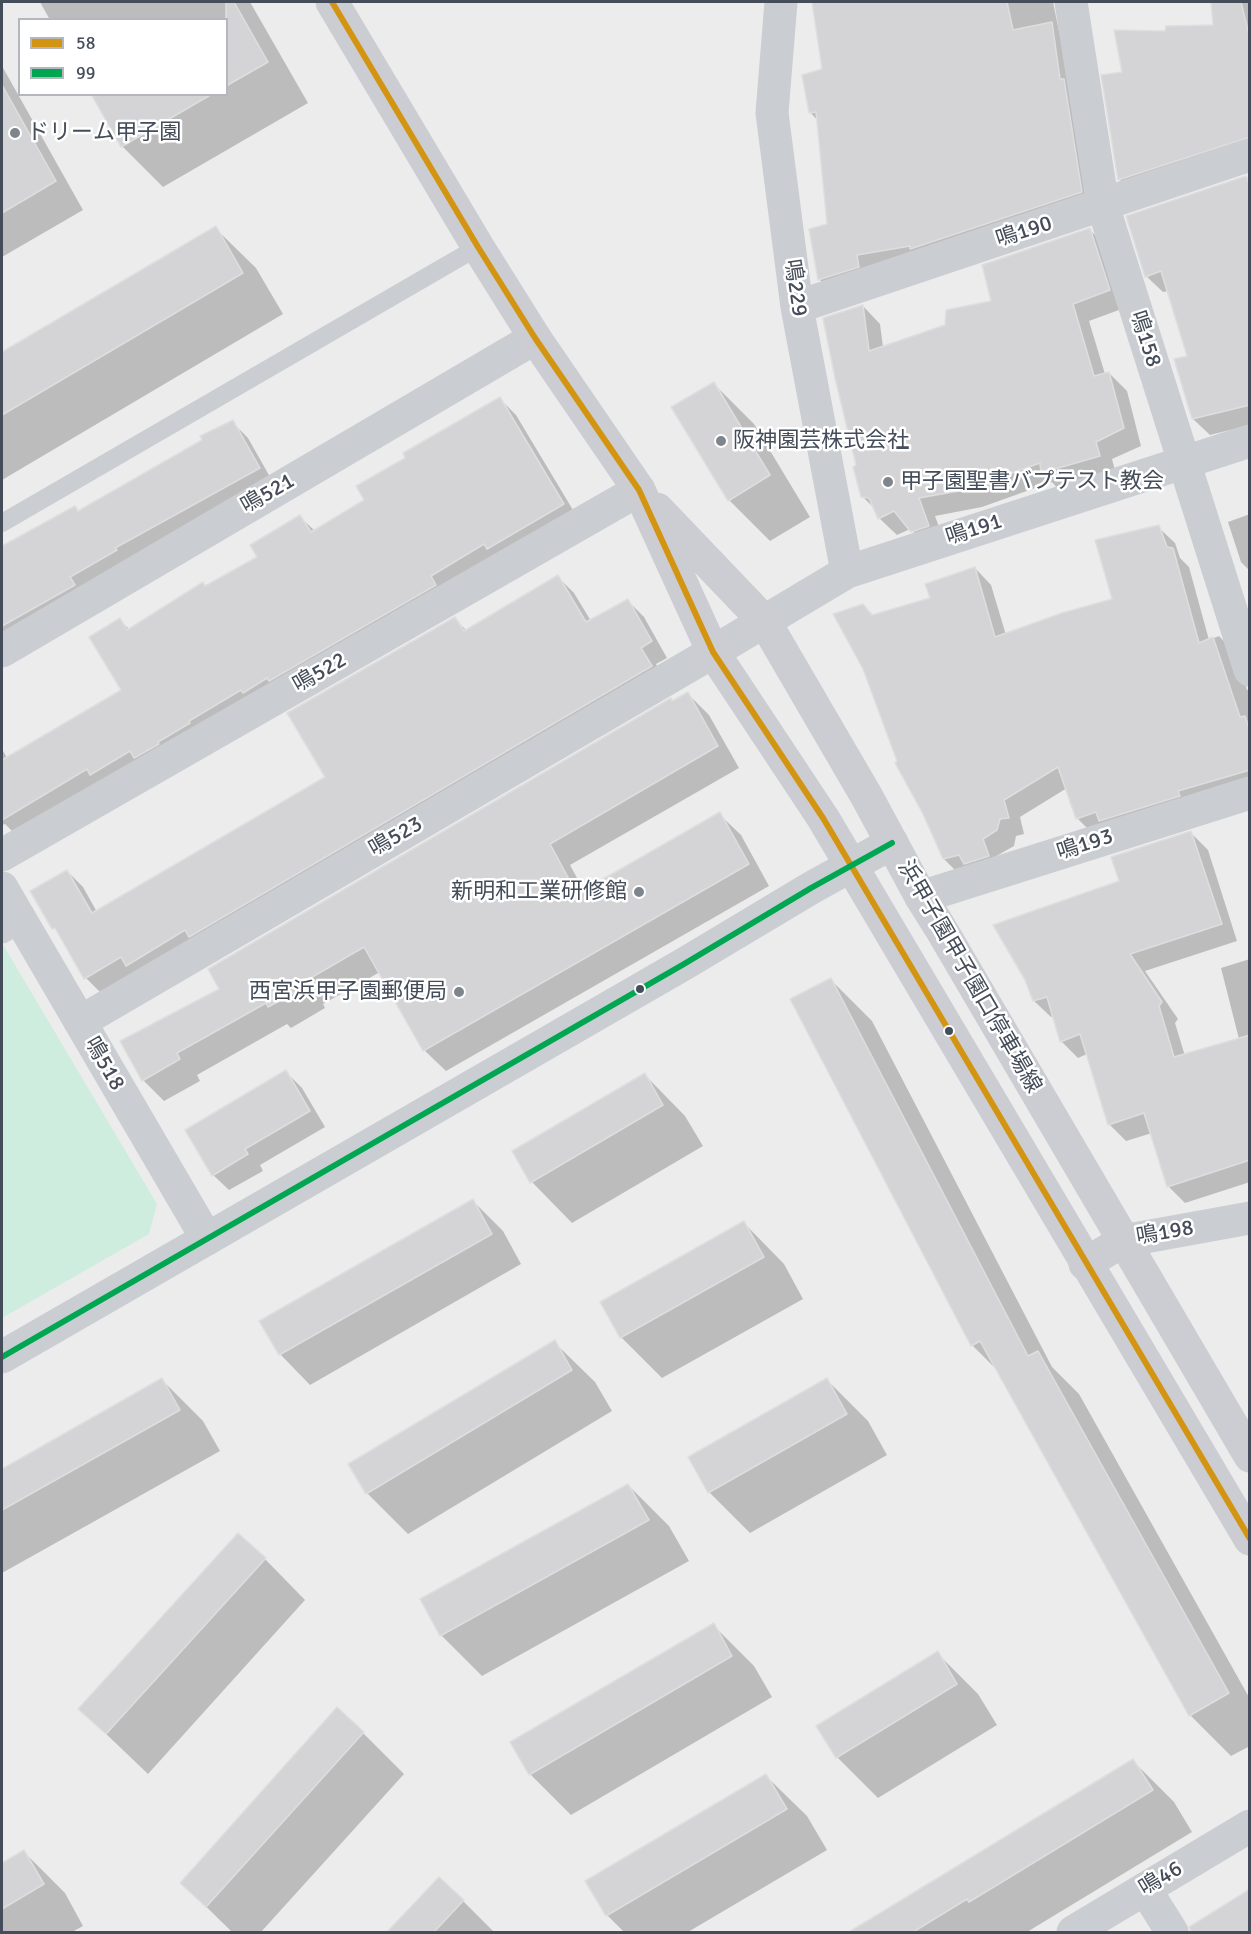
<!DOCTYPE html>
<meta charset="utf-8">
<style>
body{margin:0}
#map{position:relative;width:1251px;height:1934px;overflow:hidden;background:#edecec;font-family:Signika,sans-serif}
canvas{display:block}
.frame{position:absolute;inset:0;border:3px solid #444d59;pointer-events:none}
.legend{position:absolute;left:18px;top:18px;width:210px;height:78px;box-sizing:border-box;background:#fff;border:2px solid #b4b8bd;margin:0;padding:8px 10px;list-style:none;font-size:18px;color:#444d59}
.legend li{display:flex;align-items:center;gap:12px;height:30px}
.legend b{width:30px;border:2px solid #b4b8bd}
</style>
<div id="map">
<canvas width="1251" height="1934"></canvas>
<div class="frame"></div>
<ul class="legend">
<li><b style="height:8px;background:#d39412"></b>58</li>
<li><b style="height:8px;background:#00a651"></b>99</li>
</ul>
</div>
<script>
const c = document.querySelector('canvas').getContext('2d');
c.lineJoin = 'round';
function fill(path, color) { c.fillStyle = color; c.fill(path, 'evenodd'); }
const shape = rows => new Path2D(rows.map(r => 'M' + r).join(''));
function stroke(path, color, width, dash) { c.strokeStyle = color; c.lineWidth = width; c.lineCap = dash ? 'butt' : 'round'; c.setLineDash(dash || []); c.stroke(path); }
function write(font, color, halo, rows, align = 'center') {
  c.font = font + ' Signika,"Noto Sans JP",sans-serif'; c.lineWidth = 5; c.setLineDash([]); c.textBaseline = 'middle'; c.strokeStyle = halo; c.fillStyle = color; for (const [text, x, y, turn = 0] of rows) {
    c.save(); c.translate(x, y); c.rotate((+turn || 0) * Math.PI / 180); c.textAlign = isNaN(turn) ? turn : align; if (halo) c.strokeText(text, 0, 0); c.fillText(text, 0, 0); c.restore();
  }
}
fill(shape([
 [2,943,157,1204,149,1234,2,1318]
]), '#cfedde');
fill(shape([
 [40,2,250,2,308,103,163,187,122,146,93,94,226,94,226,20,50,20],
 [814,2,1053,2,1059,31,1066,39,1096,206,834,294,819,279,828,225,818,121,810,112,824,71],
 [1213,2,1250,2,1250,157,1136,195,1119,179,1124,74,1166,33,1214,26],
 [2,66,83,210,2,257],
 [1250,177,1250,425,1210,435,1193,419,1189,357,1168,291,1163,292,1146,276,1128,217],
 [215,228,256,268,283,314,2,480,2,354],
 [1090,230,1108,248,1127,307,1089,321,1105,374,1109,373,1127,391,1141,446,1112,459,1116,474,1059,490,1052,482,982,507,935,516,945,543,930,548,910,529,897,535,879,518,876,510,863,497,858,466,863,306,880,324,883,347,946,326,993,302],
 [713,383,754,424,810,517,770,541,729,500],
 [500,399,516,415,579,520,19,838,5,824,2,825,2,749,7,758,123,691,120,620,130,630,259,558,300,517,315,531,366,501,407,458],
 [232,422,248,438,274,484,2,650,2,556,204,440],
 [1250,514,1250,571,1241,562,1228,522],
 [1158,527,1175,543,1180,558,1189,567,1209,640,1219,636,1235,653,1247,690,1250,690,1250,792,1094,835,1077,818,1067,788,1020,817,1024,834,1016,836,1014,846,961,876,944,859,899,762,863,605,874,616,932,599,975,568,991,585,1006,635,1113,600],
 [558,577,574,593,591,621,628,601,644,617,667,658,656,664,666,682,102,994,86,978,32,892,67,871,83,887,97,912,327,778,455,619,467,631],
 [688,694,709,715,739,768,570,865,584,891,719,814,741,835,769,886,446,1071,424,1050,380,972,323,1004,325,1008,291,1028,287,1024,197,1075,200,1081,164,1101,143,1080,221,990],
 [1191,833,1208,850,1237,941,1145,971,1178,1019,1175,1023,1185,1056,1239,1039,1221,968,1250,959,1250,1182,1185,1203,1168,1186,1152,1133,1126,1141,1109,1124,1087,1054,1078,1058,1061,1041,1054,1016,1051,1017,1034,1001,1121,882],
 [831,980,872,1021,1052,1367,1079,1394,1250,1699,1250,1746,1231,1756,1190,1715,998,1371,972,1345],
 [286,1072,302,1088,325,1127,260,1165,263,1171,229,1190,213,1175],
 [645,1075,685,1116,703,1146,572,1223,532,1182],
 [473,1201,503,1231,521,1264,310,1385,280,1354],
 [744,1223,784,1264,803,1299,662,1378,621,1337],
 [554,1342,595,1382,612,1411,408,1534,367,1493],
 [162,1380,203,1421,220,1451,2,1573,2,1470],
 [827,1380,868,1421,887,1455,750,1533,709,1492],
 [628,1485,669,1526,689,1561,482,1676,441,1635],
 [265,1559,305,1600,148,1774,80,1709],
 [713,1625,754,1666,772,1697,571,1815,530,1774],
 [937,1653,978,1694,997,1725,878,1798,837,1757],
 [363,1733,404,1774,261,1932,232,1932,182,1883],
 [1133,1761,1174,1802,1192,1832,1027,1932,852,1932],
 [766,1776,807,1816,827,1850,688,1932,624,1932,607,1915],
 [24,1852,65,1893,83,1926,72,1932,2,1932,2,1865],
 [439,1879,463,1901,494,1932,390,1932],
 [1250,1891,1250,1932,1192,1932,1191,1928]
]), '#0003');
const building = shape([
 [226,2,234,2,268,62,226,86,226,2],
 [812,2,1007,2,1013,30,1052,22,1060,79,1064,79,1082,192,910,249,910,246,857,255,859,267,818,280,809,229,827,224,816,112,809,113,802,75,822,69,812,2],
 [1211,2,1241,2,1250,39,1250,137,1118,180,1101,75,1122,72,1114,30,1165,31,1166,26,1213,25,1211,2],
 [2,85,56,181,2,213,2,85],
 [91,94,212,94,121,147,91,94],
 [1246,176,1250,187,1250,405,1192,419,1174,359,1187,356,1161,271,1145,277,1126,216,1246,176],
 [216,226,243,273,2,415,2,352,216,226],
 [1090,228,1110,290,1073,304,1094,376,1109,372,1124,428,1096,442,1100,456,1041,473,1040,463,964,490,919,498,929,526,911,532,894,511,878,519,869,498,861,497,853,467,856,465,835,378,823,318,863,305,869,351,945,325,946,310,991,301,982,265,1090,228],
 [714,382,770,475,728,501,671,407,714,382],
 [500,397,564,504,487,549,484,544,431,576,436,585,269,681,267,678,243,693,241,690,189,721,190,723,158,742,159,744,134,758,130,751,90,775,87,769,2,820,2,760,121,690,89,637,120,618,127,630,203,582,205,586,257,557,250,545,300,515,311,532,364,500,356,486,405,458,403,453,500,397],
 [233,420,260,468,115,548,117,550,70,577,75,585,2,626,2,546,75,506,78,511,202,440,200,436,233,420],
 [1159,525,1167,547,1173,548,1199,643,1213,637,1240,717,1245,716,1250,732,1250,770,1178,791,1180,796,1099,821,1096,812,1076,819,1058,767,1004,800,1009,818,1000,819,997,830,983,839,989,856,964,864,959,855,943,859,923,814,895,763,897,761,863,669,833,614,863,604,872,615,930,598,925,584,975,567,995,637,1062,613,1112,599,1095,540,1159,525],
 [558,575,586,622,628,599,652,641,641,648,652,666,189,937,185,930,126,966,121,957,84,979,55,928,52,929,30,891,67,870,92,913,325,777,287,713,455,617,464,631,558,575],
 [688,692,718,746,550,844,577,894,720,812,749,864,423,1051,364,947,302,983,305,987,268,1007,266,1003,177,1053,180,1059,142,1081,120,1041,219,989,208,969,671,698,672,701,688,692],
 [1191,831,1222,924,1130,954,1162,1002,1159,1006,1174,1057,1250,1035,1250,1160,1167,1187,1144,1113,1108,1125,1080,1034,1060,1042,1047,997,1033,1001,1025,980,993,925,1119,881,1111,857,1191,831],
 [831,978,1028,1356,1038,1351,1229,1693,1189,1716,980,1341,971,1346,790,999,831,978],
 [286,1070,310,1111,245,1149,248,1154,212,1176,185,1130,286,1070],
 [645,1073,663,1105,530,1183,512,1151,645,1073],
 [473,1199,492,1234,279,1355,259,1321,473,1199],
 [744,1221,764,1257,620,1338,600,1302,744,1221],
 [555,1340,572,1370,366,1494,348,1464,555,1340],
 [162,1378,180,1410,2,1510,2,1469,162,1378],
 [827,1378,847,1414,708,1493,688,1457,827,1378],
 [628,1484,649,1520,440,1636,420,1599,628,1484],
 [238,1533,266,1558,106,1734,78,1709,238,1533],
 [714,1623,732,1656,529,1775,510,1742,714,1623],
 [938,1651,957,1684,836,1758,816,1726,938,1651],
 [337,1707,364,1732,206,1907,180,1883,337,1707],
 [1133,1759,1153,1790,969,1902,967,1899,913,1932,849,1932,1133,1759],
 [766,1774,787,1809,606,1916,585,1881,766,1774],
 [24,1850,44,1884,2,1909,2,1863,24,1850],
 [439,1877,464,1900,434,1932,387,1932,439,1877],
 [1250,1889,1250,1932,1191,1932,1189,1927,1250,1889]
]);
fill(building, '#d4d4d7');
stroke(building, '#dededf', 1.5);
stroke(shape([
 [2,523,478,247]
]), '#cacdd1', 18);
stroke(shape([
 [2,930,19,919]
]), '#cacdd1', 27);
stroke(shape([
 [781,2,772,113,797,307,847,572],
 [1071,2,1103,206,1250,670],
 [797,307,1250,155],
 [2,651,535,338],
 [2,855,639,490],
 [2,888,207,1239],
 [921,897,1250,793],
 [80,1022,713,652],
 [1145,1889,1172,1932]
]), '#cacdd1', 33);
stroke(shape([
 [713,652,847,572,1250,441],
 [1085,1264,1123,1241,1250,1218],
 [2,1357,684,964,811,888,892,843],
 [1073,1932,1250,1826]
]), '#cacdd1', 33);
stroke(shape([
 [332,2,478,247,535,338,639,490,713,652,823,818,1250,1539],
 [657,509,765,622,867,797,921,897,941,929,1250,1456]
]), '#cbcdd2', 33);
stroke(shape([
 [332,2,478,247,535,338,639,490,713,652,823,818,1250,1539]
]), '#d39412', 6);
stroke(shape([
 [2,1357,684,964,811,888,892,843]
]), '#00a651', 6);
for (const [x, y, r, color] of [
 [15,133,6,"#7f858c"],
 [721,441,6,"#7f858c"],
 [888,482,6,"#7f858c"],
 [639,892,6,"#7f858c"],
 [640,989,5,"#444d59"],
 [459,992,6,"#7f858c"],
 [949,1031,5,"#444d59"]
]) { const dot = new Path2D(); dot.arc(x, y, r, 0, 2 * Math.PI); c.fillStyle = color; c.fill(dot); stroke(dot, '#fff', 2); }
write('22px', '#444d59', '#fff', [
 ["ドリーム甲子園",27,133],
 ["阪神園芸株式会社",733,441],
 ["甲子園聖書バプテスト教会",900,482],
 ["新明和工業研修館",627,892,"right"],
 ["西宮浜甲子園郵便局",447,992,"right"]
], 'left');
write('22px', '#444d59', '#fff', [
 ["鳴190",1024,232,-18],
 ["鳴229",795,288,82],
 ["鳴158",1145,339,72],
 ["鳴521",268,494,-30],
 ["鳴191",974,530,-18],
 ["鳴522",320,673,-30],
 ["鳴523",396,837,-30],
 ["鳴193",1085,845,-18],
 ["浜甲子園甲子園口停車場線",969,977,60],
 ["鳴518",104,1064,60],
 ["鳴198",1165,1233,-10],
 ["鳴46",1161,1879,-31]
]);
</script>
